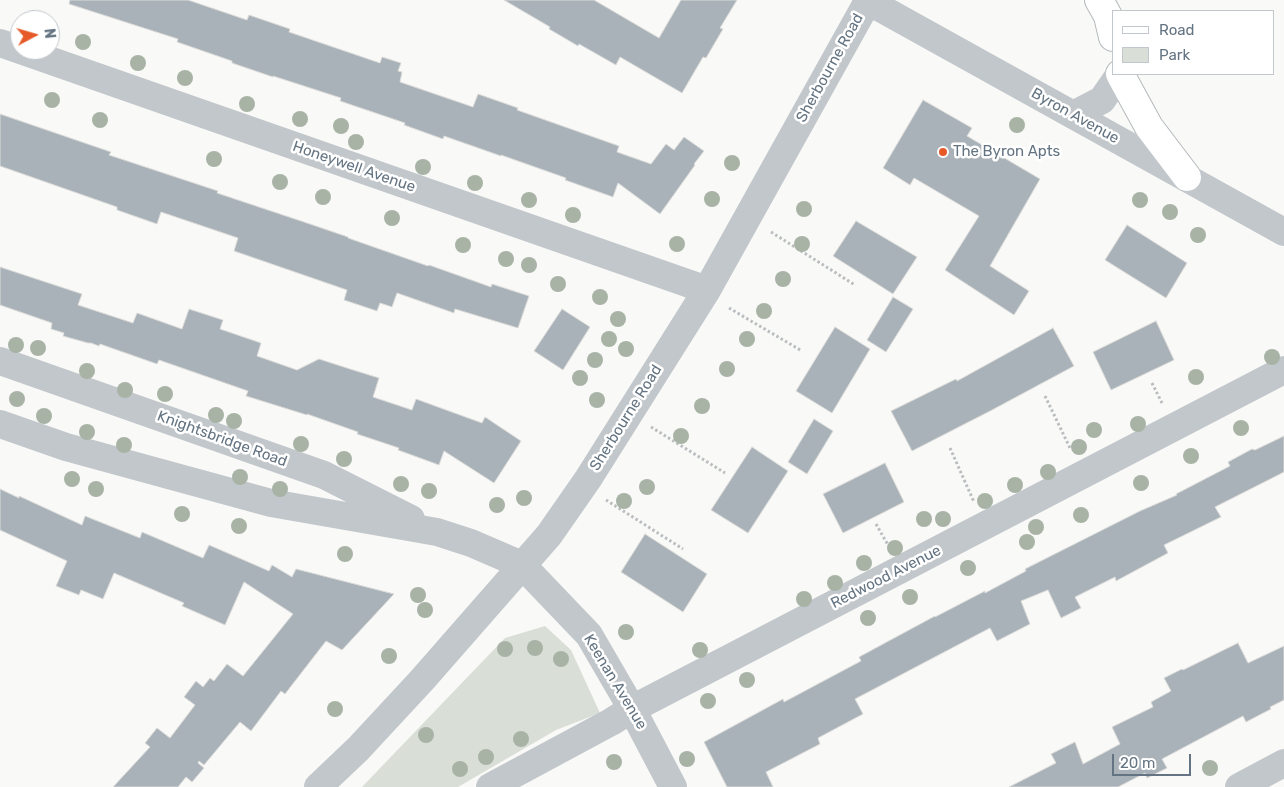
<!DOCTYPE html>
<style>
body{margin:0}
#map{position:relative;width:1284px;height:787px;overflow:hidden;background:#f9f9f7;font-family:Rubik,sans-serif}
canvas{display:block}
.legend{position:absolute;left:1112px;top:10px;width:162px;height:65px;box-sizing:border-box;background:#fff;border:1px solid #c1c7cd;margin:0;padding:6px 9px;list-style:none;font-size:15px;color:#647482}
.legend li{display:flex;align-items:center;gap:10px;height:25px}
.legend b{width:25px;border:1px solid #c1c7cd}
.north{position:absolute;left:10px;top:10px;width:50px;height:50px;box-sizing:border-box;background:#fff;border:1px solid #c1c7cd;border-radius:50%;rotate:84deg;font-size:14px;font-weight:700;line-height:20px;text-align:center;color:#647482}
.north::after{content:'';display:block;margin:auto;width:18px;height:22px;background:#e65a29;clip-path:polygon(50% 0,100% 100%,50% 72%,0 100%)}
.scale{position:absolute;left:1112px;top:754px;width:79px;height:22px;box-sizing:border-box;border:2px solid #647482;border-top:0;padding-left:6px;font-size:15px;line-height:18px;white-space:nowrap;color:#647482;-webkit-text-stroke:4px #fff;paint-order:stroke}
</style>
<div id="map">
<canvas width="1284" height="787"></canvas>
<ul class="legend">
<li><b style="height:6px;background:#fff"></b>Road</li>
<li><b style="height:14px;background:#d9ded6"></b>Park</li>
</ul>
<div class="north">N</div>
<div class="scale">20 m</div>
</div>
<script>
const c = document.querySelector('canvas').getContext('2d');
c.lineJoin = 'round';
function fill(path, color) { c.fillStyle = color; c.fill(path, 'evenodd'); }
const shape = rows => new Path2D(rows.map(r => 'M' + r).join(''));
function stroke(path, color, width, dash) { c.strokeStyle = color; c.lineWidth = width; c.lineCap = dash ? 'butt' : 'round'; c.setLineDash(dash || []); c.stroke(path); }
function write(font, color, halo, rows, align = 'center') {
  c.font = font + ' Rubik,sans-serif'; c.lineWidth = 5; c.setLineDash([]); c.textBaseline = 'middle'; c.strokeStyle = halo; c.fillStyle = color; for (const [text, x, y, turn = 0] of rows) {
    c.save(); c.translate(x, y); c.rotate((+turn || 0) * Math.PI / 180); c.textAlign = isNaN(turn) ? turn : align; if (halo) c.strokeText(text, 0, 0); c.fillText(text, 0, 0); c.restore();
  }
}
fill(shape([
 [545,626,571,650,600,713,556,730,458,787,362,787,505,638]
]), '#d9ded6');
const building = shape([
 [70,0,188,0,247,20,249,15,290,29,289,32,380,63,382,57,401,63,398,71,402,72,400,82,473,107,478,94,518,108,517,110,619,146,617,152,651,164,666,144,674,150,684,137,704,151,694,164,695,165,660,214,618,183,613,197,565,180,566,178,501,155,501,156,444,136,443,139,404,125,405,123,340,101,341,98,273,76,273,77,232,63,232,61,177,42,178,39,69,4,70,0],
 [504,0,594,0,659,38,681,0,737,0,720,28,723,29,706,58,703,57,682,93,620,57,616,65,579,44,578,46,549,29,550,27,504,0],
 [923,100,972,128,967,136,1040,179,990,266,1029,291,1014,315,945,270,979,216,914,178,910,185,883,168,923,100],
 [0,114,111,152,109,155,218,191,217,193,307,223,348,237,348,238,428,266,429,265,491,287,492,284,529,296,518,328,455,309,454,313,397,293,392,307,380,303,377,311,344,300,347,290,234,251,238,238,161,212,157,224,117,210,117,207,0,166,0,114],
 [856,221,917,257,893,294,833,256,856,221],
 [1127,225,1187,263,1166,298,1105,260,1127,225],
 [0,267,82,294,78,305,133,323,137,313,182,329,189,309,223,320,220,329,261,343,257,356,297,370,319,359,350,369,379,378,373,397,412,410,416,399,482,423,485,417,521,441,494,483,444,451,439,465,398,450,399,448,357,434,358,432,307,414,307,415,246,396,248,391,159,360,157,364,100,344,99,346,91,343,88,343,63,336,64,333,51,329,52,323,0,305,0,267],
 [893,297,913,309,886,352,867,340,893,297],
 [562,309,590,327,563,370,534,351,562,309],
 [1156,321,1174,360,1111,390,1093,352,1156,321],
 [835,327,870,349,832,413,796,391,835,327],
 [1053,328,1074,366,992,410,912,451,891,411,956,379,957,381,1053,328],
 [814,419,833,431,807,474,788,462,814,419],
 [1284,436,1284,472,1215,507,1221,517,1164,545,1168,553,1116,581,1115,577,1075,597,1081,608,1061,618,1048,590,1021,601,1030,624,997,641,990,628,855,699,863,714,818,738,820,744,766,772,773,787,727,787,704,742,783,699,784,702,861,661,859,657,935,616,935,617,985,591,985,593,1026,571,1025,569,1140,511,1177,495,1176,494,1230,466,1228,462,1252,449,1255,450,1284,436],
 [752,447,788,471,748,533,711,510,752,447],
 [885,463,904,502,843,533,823,494,885,463],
 [0,489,19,498,19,496,82,525,85,516,140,538,142,532,203,558,209,545,269,571,272,565,292,577,296,569,394,594,342,650,326,641,285,694,281,691,251,731,240,722,204,765,199,761,198,763,204,768,192,782,186,777,178,787,113,787,150,747,145,743,157,728,170,738,195,705,184,697,196,681,203,687,210,678,214,681,227,664,243,676,293,614,244,582,225,625,182,606,184,603,114,573,103,599,81,590,79,595,56,586,67,561,0,530,0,489],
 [645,534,707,574,683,612,621,572,645,534],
 [1238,643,1248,663,1284,646,1284,700,1270,707,1271,709,1246,722,1243,716,1162,759,1167,768,1147,778,1145,773,1118,787,1009,787,1056,763,1051,754,1075,742,1083,764,1120,744,1112,727,1153,707,1151,702,1171,691,1164,678,1182,669,1183,670,1238,643]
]);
fill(building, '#a9b2b8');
stroke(building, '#dbdbd9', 1);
const major = shape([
 [1099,0,1108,16,1113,37],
 [1120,74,1149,127,1187,177]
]);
stroke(major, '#b4b9bd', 30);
stroke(shape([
 [771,232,855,285],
 [729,308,802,351],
 [1152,383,1162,403],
 [1045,396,1071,450],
 [651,427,725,473],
 [950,448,974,502],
 [606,500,683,549],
 [876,524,888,545]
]), '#babec1', 3, [2.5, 2.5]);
stroke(shape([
 [866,0,1284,232],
 [0,43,707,290],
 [1073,115,1102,100,1120,74],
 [0,361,324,475,411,519],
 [0,424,66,447,271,503,437,532,471,543,522,565,589,635,632,709,673,787],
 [318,787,358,749,422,680,549,535,588,479,707,290,868,1],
 [490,787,611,722,632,709,1284,370],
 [1239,787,1284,763]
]), '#c2c7cb', 28);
stroke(major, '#fff', 28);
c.fillStyle = '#a8b3a6';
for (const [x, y] of [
 [83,42],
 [138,63],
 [185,78],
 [52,100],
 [247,104],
 [300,119],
 [100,120],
 [1017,125],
 [341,126],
 [356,142],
 [214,159],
 [732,163],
 [423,167],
 [280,182],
 [475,183],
 [323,197],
 [712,199],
 [529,200],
 [1140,200],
 [804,209],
 [1170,212],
 [573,215],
 [392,218],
 [1198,235],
 [677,244],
 [802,244],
 [463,245],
 [506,259],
 [529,265],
 [783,279],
 [558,284],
 [600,297],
 [764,311],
 [618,319],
 [609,339],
 [747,339],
 [16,345],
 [38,348],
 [626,349],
 [1272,357],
 [595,360],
 [727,369],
 [87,371],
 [1196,377],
 [580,378],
 [125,390],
 [165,394],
 [17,399],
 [597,400],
 [702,406],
 [216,415],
 [44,416],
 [234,421],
 [1138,424],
 [1241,428],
 [1094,430],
 [87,432],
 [681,436],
 [301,444],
 [124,445],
 [1079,447],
 [1191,456],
 [344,459],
 [1048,472],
 [240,477],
 [72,479],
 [1141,483],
 [401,484],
 [1015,485],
 [647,487],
 [96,489],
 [280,489],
 [429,491],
 [524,498],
 [624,501],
 [985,501],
 [497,505],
 [182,514],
 [1081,515],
 [924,519],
 [943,519],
 [239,526],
 [1036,527],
 [1027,542],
 [895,548],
 [345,554],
 [864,563],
 [968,568],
 [835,583],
 [418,595],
 [910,597],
 [804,599],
 [425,610],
 [868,618],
 [626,632],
 [535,648],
 [505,649],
 [700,650],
 [389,656],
 [561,659],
 [747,680],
 [708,701],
 [335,709],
 [426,735],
 [521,739],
 [486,757],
 [687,759],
 [614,762],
 [1210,768],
 [460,769]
]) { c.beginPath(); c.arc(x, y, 8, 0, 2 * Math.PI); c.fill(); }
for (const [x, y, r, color] of [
 [943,152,5,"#e65a29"]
]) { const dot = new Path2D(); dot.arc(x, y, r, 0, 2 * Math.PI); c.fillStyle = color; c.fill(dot); stroke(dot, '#fff', 2); }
write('15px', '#647482', '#fff', [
 ["Sherbourne Road",830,68,-61],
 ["Byron Avenue",1075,116,29],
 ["Honeywell Avenue",354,167,19],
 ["Sherbourne Road",626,418,-58],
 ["Knightsbridge Road",222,439,20],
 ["Redwood Avenue",886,577,-27],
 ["Keenan Avenue",615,682,59]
]);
write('15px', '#647482', '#fff', [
 ["The Byron Apts",953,152]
], 'left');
</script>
